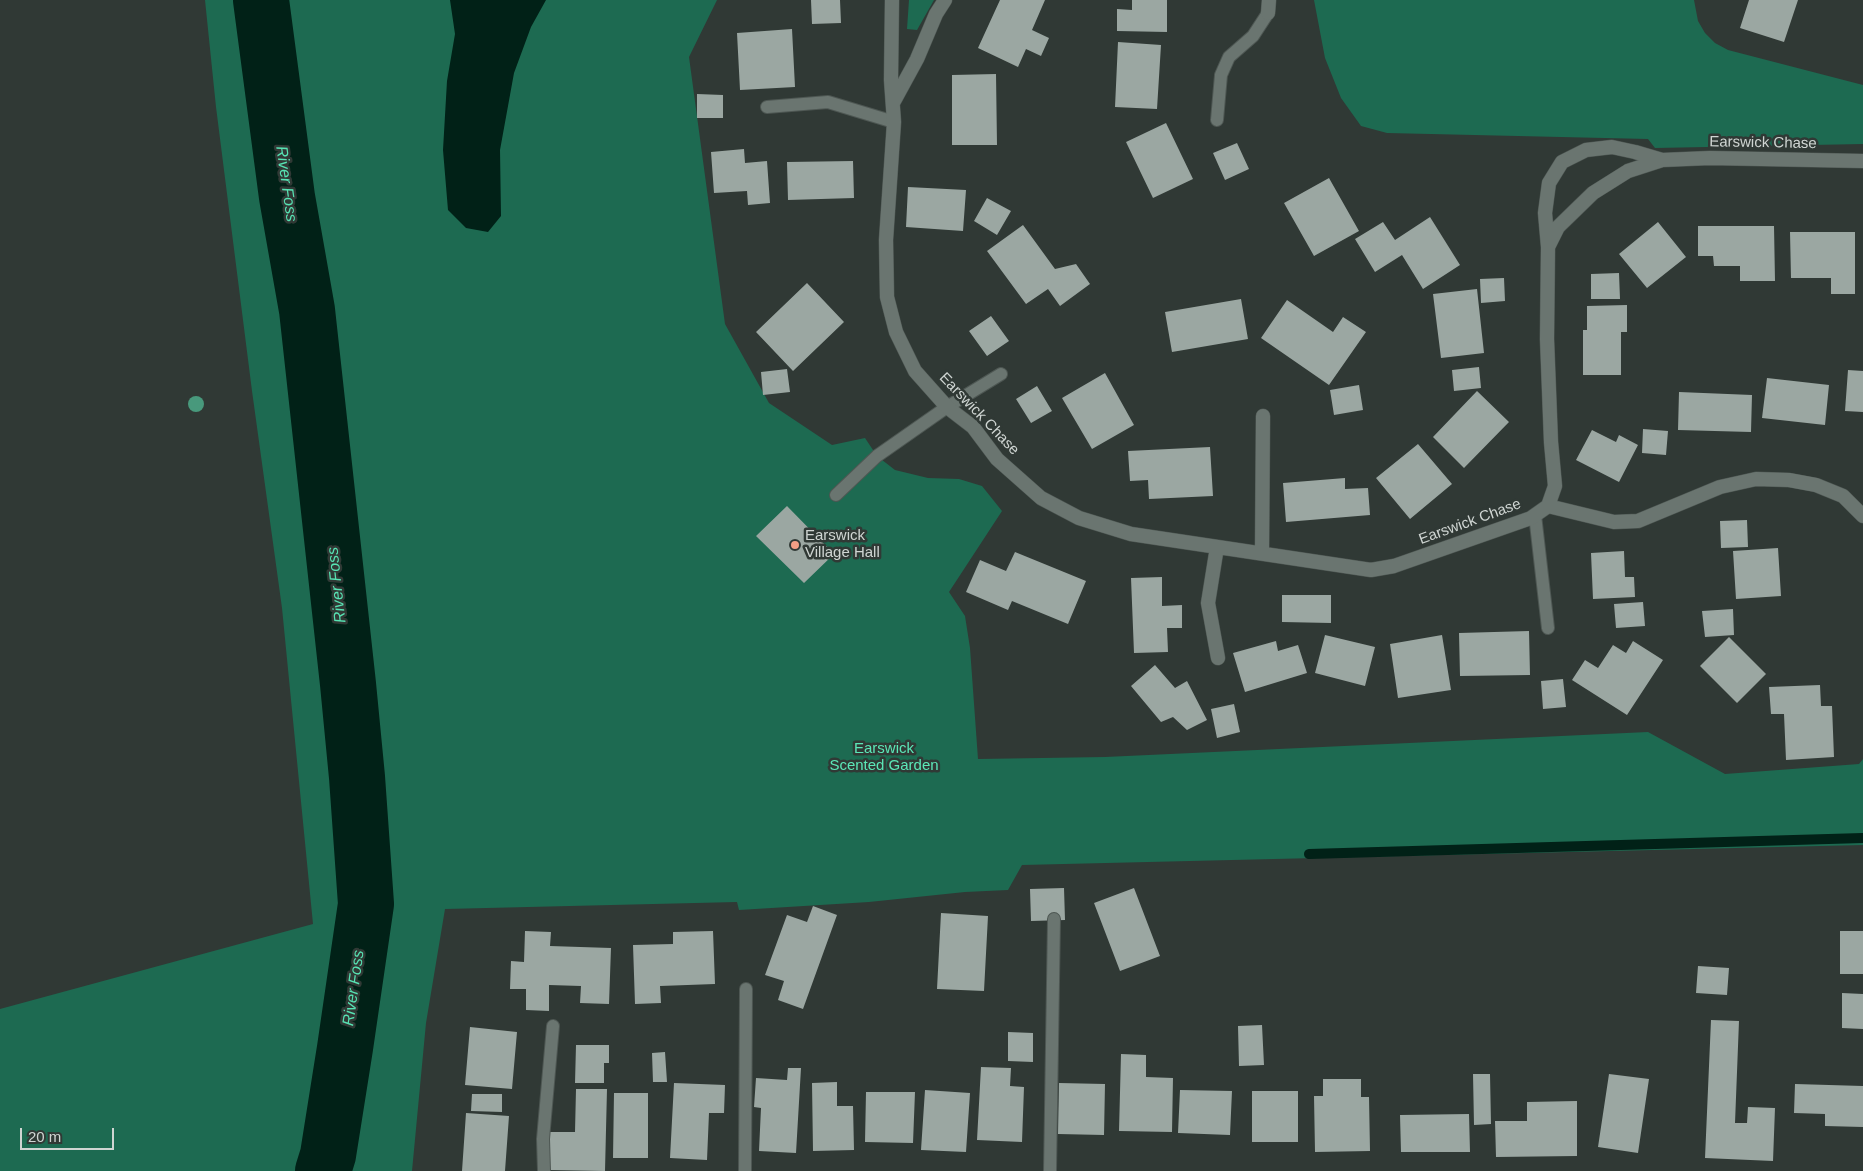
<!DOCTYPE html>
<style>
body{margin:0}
#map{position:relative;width:1863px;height:1171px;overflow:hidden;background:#303935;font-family:Helvetica,sans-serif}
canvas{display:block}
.scale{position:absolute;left:20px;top:1128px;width:94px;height:22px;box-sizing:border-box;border:2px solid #cfd5d2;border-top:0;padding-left:6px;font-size:15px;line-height:18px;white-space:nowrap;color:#cfd5d2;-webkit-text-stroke:4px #303935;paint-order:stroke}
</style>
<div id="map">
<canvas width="1863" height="1171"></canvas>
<div class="scale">20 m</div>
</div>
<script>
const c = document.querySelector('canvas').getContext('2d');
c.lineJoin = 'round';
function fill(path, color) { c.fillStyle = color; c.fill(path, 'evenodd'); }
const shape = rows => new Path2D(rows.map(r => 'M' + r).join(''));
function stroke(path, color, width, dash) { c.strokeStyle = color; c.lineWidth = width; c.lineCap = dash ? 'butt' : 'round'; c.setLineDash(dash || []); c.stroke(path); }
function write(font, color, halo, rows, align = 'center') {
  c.font = font + ' Helvetica,sans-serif'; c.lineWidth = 5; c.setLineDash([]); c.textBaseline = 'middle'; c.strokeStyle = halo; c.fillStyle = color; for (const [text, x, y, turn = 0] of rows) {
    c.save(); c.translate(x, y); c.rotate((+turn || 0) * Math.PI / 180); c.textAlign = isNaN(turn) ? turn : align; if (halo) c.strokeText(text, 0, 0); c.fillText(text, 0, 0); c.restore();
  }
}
fill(shape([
 [205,0,244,0,283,294,321,606,339,803,345,910,320,1082,306,1147,305,1171,0,1171,0,1009,313,924,282,608,252,391,216,107],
 [278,0,717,0,689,57,725,324,769,403,832,445,865,438,877,456,895,470,928,478,959,479,982,486,1002,511,949,592,965,616,970,648,978,759,1105,757,1648,732,1725,774,1859,764,1863,759,1863,845,1022,865,1008,890,965,892,869,902,739,910,737,902,445,909,426,1023,412,1171,337,1171,383,907,376,756,357,568,311,185],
 [909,0,934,0,917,30,907,29],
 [1314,0,1694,0,1698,21,1705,33,1715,43,1728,50,1863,85,1863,144,1655,148,1648,139,1387,133,1361,126,1341,98,1325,58]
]), '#1d6a51');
fill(shape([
 [450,0,546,0,531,27,514,73,500,150,501,216,488,232,466,228,448,210,443,150,447,81,455,34]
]), '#012117');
stroke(shape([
 [1309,854,1863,838],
 [366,904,380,903]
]), '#012117', 10);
stroke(shape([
 [261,0,287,197,307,310,348,684,357,777,366,904,345,1048,328,1155,323,1171]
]), '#012117', 56);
fill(shape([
 [811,0,840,0,841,23,812,24],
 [1000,0,1045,0,1032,30,1049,38,1041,56,1026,49,1018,67,978,48],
 [1132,0,1167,0,1167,32,1117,31,1117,9,1132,10],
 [1749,0,1798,0,1784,42,1740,28],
 [792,29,795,87,740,90,737,33],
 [1118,42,1161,45,1157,109,1115,107],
 [996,74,997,145,952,145,952,75],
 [697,94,723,95,723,118,697,118],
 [1166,123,1193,179,1153,198,1126,142],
 [1237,143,1249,169,1225,180,1213,153],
 [744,149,745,163,767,161,770,203,748,205,747,191,714,193,711,152],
 [853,161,854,198,788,200,787,162],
 [1329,178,1359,231,1314,256,1284,203],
 [908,187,966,190,963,231,906,227],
 [987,198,1011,211,997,235,974,221],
 [1430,217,1460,265,1423,289,1402,255,1375,272,1355,239,1383,222,1395,240],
 [1658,222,1686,257,1647,288,1619,254],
 [1023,225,1055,269,1076,264,1090,284,1060,306,1048,289,1026,304,987,251],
 [1698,226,1774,226,1775,281,1740,281,1740,266,1714,266,1713,256,1698,256],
 [1790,232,1855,232,1855,294,1831,294,1831,278,1791,278],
 [1619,273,1620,299,1591,299,1591,274],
 [1504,278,1505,301,1481,303,1480,279],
 [807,283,844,322,793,371,756,332],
 [1477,289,1484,353,1441,358,1433,294],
 [1241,299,1248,339,1172,352,1165,312],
 [1287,300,1333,332,1343,317,1366,332,1329,385,1261,338],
 [1627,305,1627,332,1621,332,1621,375,1583,375,1583,330,1587,330,1587,306],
 [991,316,1009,341,987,356,969,331],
 [1479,367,1481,388,1454,391,1452,370],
 [787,369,790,392,763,395,761,372],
 [1848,370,1863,371,1863,412,1845,411],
 [1105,373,1134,425,1092,449,1062,398],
 [1767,378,1829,385,1825,425,1762,418],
 [1359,385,1363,410,1334,415,1330,390],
 [1037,386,1052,411,1031,423,1016,399],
 [1477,391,1509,422,1464,468,1433,437],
 [1679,392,1752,395,1751,432,1678,430],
 [1643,429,1668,431,1666,455,1642,453],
 [1592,430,1616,442,1619,435,1638,445,1619,482,1576,460],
 [1418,444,1452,484,1410,519,1376,478],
 [1210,447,1213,496,1149,499,1148,480,1130,481,1128,451],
 [1345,478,1345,489,1368,488,1370,515,1286,522,1283,483],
 [787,506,834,554,804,583,756,536],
 [1747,520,1748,547,1721,548,1720,521],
 [1778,548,1781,596,1736,599,1733,551],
 [1624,551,1625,577,1634,577,1635,597,1593,599,1591,553],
 [1015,552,1086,581,1068,624,1012,601,1008,610,966,592,980,560,1006,571],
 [1162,577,1162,606,1182,605,1182,628,1167,628,1168,652,1134,653,1131,578],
 [1282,595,1331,595,1331,623,1282,622],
 [1643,602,1645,626,1616,628,1614,604],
 [1733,609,1734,635,1705,637,1702,611],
 [1529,631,1530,675,1460,676,1459,633],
 [1325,635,1375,647,1365,686,1315,673],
 [1442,635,1451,690,1398,698,1390,644],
 [1729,637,1766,674,1737,703,1700,666],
 [1276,641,1278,651,1298,645,1307,673,1245,692,1233,653],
 [1633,641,1663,660,1627,715,1572,680,1585,660,1598,668,1613,645,1626,653],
 [1155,665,1175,688,1187,681,1207,720,1187,730,1173,717,1161,722,1131,686],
 [1563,679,1566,707,1543,709,1541,681],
 [1820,685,1821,706,1832,706,1834,757,1786,760,1784,714,1771,714,1769,687],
 [1234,704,1240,732,1217,738,1211,709],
 [1064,888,1065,920,1031,921,1030,889],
 [1134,888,1160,956,1120,971,1094,903],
 [813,906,837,915,803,1009,778,1000,784,981,765,975,787,915,807,922],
 [941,913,988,916,984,991,937,989],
 [525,931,551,932,550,946,611,948,609,1004,580,1003,581,986,549,985,549,1011,526,1010,526,989,510,989,511,961,524,962],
 [713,931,715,984,660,986,661,1003,635,1004,633,945,673,944,673,932],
 [1840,931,1863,931,1863,974,1840,974],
 [1698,966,1729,968,1727,995,1696,993],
 [1842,993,1863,994,1863,1029,1842,1028],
 [1711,1020,1739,1021,1735,1123,1747,1123,1748,1107,1775,1108,1773,1161,1705,1158],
 [1262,1025,1264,1065,1239,1066,1238,1026],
 [470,1027,517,1032,512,1089,465,1085],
 [1008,1032,1033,1033,1033,1062,1008,1061],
 [576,1045,609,1045,609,1063,604,1063,604,1083,575,1083],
 [665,1052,667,1082,653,1082,652,1053],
 [1121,1054,1146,1055,1146,1077,1173,1078,1172,1132,1119,1131],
 [981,1067,1011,1068,1010,1086,1024,1087,1022,1142,977,1140],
 [788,1068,801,1068,796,1153,759,1151,761,1108,754,1107,756,1078,787,1080],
 [1473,1074,1490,1074,1491,1124,1474,1125],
 [1609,1074,1649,1079,1638,1153,1598,1147],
 [1323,1079,1361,1079,1361,1097,1369,1097,1370,1151,1315,1152,1314,1096,1323,1096],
 [837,1082,837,1106,853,1106,854,1150,813,1151,812,1083],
 [674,1083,725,1085,724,1113,709,1113,707,1160,670,1158],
 [1059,1083,1105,1084,1104,1135,1058,1134],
 [1795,1084,1863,1086,1863,1127,1825,1126,1825,1114,1794,1113],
 [576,1089,607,1089,605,1171,549,1170,550,1132,575,1132],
 [925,1090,970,1093,966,1152,921,1150],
 [1180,1090,1232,1091,1230,1135,1178,1133],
 [1252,1091,1298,1091,1298,1142,1252,1142],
 [866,1092,915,1092,913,1143,865,1142],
 [614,1093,648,1093,648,1158,613,1158],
 [472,1094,502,1094,502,1112,471,1111],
 [1577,1101,1577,1156,1496,1157,1495,1121,1527,1121,1527,1102],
 [466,1113,509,1116,505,1171,462,1171],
 [1469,1114,1470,1152,1401,1152,1400,1115]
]), '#9ba7a2');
const service = shape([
 [767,107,828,102,894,122],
 [1217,120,1221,75,1229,57,1253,36,1268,13],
 [836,495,877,456,947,407,1001,374],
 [1535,515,1548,628],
 [544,1171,543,1139,553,1026],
 [745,1171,746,989],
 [1050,1171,1054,919]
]);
const minor = shape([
 [892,0,891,80,894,122,886,240,887,297,896,332,915,371,947,407,973,427,997,459,1041,498,1079,518,1131,534,1371,570,1394,566,1531,518,1548,506,1555,486,1551,442,1547,339,1548,247,1545,213,1549,183,1562,162,1586,150,1612,147,1635,152,1662,160],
 [1268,13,1269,0],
 [893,103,917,59,936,14,945,0],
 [1548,247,1558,227,1593,193,1628,171,1662,160,1710,158,1863,161],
 [1548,506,1614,522,1638,521,1720,487,1756,479,1789,480,1816,485,1843,496,1863,516],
 [1217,547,1208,603,1218,658],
 [1262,553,1263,416]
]);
stroke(service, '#4e5753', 14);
stroke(minor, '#4e5753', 15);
stroke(service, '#6a7570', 12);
stroke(minor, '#6a7570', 14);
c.fillStyle = '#48997c';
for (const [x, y] of [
 [196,404]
]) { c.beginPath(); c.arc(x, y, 8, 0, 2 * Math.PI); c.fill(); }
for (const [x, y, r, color] of [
 [795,545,5,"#f39f85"]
]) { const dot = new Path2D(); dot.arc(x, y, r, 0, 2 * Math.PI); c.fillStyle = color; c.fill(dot); stroke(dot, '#303935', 2); }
write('15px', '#cfd5d2', '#303935', [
 ["Earswick Chase",1763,143,1],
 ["Earswick Chase",979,414,46],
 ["Earswick Chase",1470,522,-20]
]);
write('15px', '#cfd5d2', '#303935', [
 ["Earswick",805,536],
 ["Village Hall",805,553]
], 'left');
write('15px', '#5be7b7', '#303935', [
 ["Earswick",884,749],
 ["Scented Garden",884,766]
]);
write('italic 16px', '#57e3b3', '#303935', [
 ["River Foss",286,184,82],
 ["River Foss",337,585,-96],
 ["River Foss",354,988,-82]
]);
</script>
